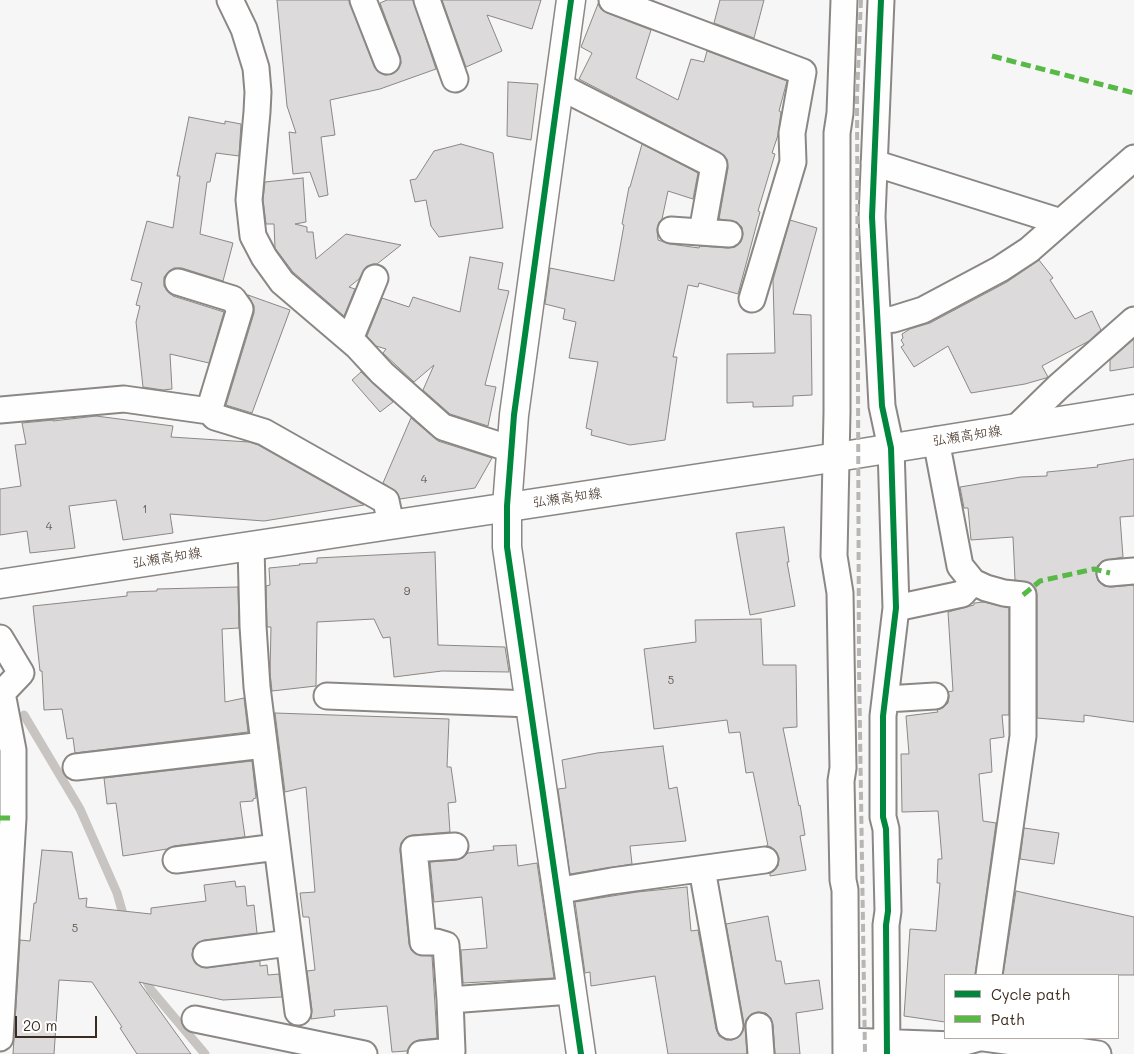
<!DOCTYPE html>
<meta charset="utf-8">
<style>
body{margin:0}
#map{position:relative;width:1134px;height:1054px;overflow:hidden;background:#f7f6f6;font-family:Mali,sans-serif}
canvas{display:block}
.legend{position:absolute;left:944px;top:974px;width:175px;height:65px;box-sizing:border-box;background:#fff;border:1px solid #b1aaa5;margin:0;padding:6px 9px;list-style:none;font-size:15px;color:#3b2a1e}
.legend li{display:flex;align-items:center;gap:10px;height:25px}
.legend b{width:25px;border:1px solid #b1aaa5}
.scale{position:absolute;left:15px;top:1016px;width:82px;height:22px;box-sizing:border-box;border:2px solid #3b2a1e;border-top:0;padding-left:6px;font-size:15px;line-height:18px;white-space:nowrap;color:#3b2a1e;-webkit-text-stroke:4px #fff;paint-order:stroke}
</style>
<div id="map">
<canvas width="1134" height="1054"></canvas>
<ul class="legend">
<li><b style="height:6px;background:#00873e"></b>Cycle path</li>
<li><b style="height:6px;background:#58b947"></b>Path</li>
</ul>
<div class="scale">20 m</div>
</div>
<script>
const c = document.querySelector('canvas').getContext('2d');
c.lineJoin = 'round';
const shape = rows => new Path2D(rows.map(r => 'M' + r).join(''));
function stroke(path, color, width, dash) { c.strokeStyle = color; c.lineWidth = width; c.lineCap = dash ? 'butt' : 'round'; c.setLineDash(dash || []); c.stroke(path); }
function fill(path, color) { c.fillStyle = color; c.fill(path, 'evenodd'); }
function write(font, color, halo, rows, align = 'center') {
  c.font = font + ' Mali,"Klee One",sans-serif'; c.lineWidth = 4; c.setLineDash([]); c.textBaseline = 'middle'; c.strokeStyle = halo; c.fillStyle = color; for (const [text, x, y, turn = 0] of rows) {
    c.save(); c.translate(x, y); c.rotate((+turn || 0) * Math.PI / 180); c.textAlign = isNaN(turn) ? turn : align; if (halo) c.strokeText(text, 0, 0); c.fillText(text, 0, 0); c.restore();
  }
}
stroke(shape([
 [24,715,80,809,117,893,125,921],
 [143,974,151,990,205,1054]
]), '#c8c4c1', 9);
const building = shape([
 [277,0,349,0,374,66,378,72,385,75,392,74,398,70,401,63,400,56,380,3,387,0,413,0,436,69,380,89,330,100,335,135,321,137,328,195,319,197,310,172,293,174,289,132,296,133,287,106,277,0],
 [442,0,541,0,532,29,487,15,502,51,466,67,442,0],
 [720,0,764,0,754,38,714,23,720,0],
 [598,4,601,9,607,13,651,30,636,78,678,100,691,59,704,62,707,51,787,81,779,111,781,112,778,135,772,153,775,154,758,211,760,212,738,294,699,283,698,287,688,285,673,357,677,357,665,440,630,445,591,435,592,430,586,428,598,362,569,358,576,322,563,319,565,309,545,304,550,268,614,281,624,225,622,224,629,187,630,187,642,144,698,173,693,199,668,191,662,219,659,222,657,229,658,240,670,244,699,248,700,246,728,248,735,247,741,242,743,234,742,227,737,222,719,219,728,168,727,159,721,153,579,79,592,53,581,47,598,4],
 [508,82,538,84,531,140,507,136,508,82],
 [189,117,225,124,225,121,241,124,239,156,216,153,210,182,207,182,200,234,233,243,223,281,182,268,174,268,169,271,164,277,164,286,167,291,173,296,224,312,209,363,170,354,172,389,163,390,143,387,136,322,140,306,136,305,142,283,131,280,147,221,173,228,180,176,177,176,189,117],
 [461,144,493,153,503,228,439,237,431,226,426,200,415,202,410,180,416,179,434,151,461,144],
 [303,178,306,222,295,224,307,227,307,232,313,232,316,259,346,234,401,245,377,264,373,264,366,267,359,279,349,287,355,289,344,316,293,272,275,248,274,224,266,224,263,200,265,182,303,178],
 [790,220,817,228,793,314,811,315,812,395,793,396,793,406,753,407,753,402,727,403,727,354,775,353,773,280,790,220],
 [470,257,503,263,498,289,509,291,485,385,496,387,488,426,450,414,423,390,434,365,414,382,383,353,386,349,376,346,367,336,382,298,409,307,413,297,460,312,470,257],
 [1039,260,1053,278,1050,280,1075,319,1092,311,1101,330,1089,341,1042,366,1048,377,1046,378,1025,384,971,393,948,346,914,367,901,347,904,345,901,340,903,338,902,334,910,329,930,323,1007,282,1039,260],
 [248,295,290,310,252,413,226,405,254,313,254,306,248,295],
 [1134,339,1134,367,1110,371,1110,360,1134,339],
 [361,372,393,402,380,412,352,380,361,372],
 [96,416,173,426,171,437,249,442,258,445,364,505,264,521,170,514,173,533,123,540,116,500,69,506,75,548,30,553,27,531,0,535,0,489,21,486,15,445,26,444,22,423,53,420,53,421,96,416],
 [411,418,438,441,492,458,475,488,400,499,397,492,383,483,411,418],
 [1134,459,1134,516,1120,517,1123,557,1102,561,1097,566,1096,574,1098,581,1104,586,1111,587,1134,585,1134,722,1084,715,1084,722,1037,718,1037,595,1036,589,1031,583,1015,580,1013,537,971,540,968,508,964,508,960,487,1021,477,1047,476,1047,472,1098,467,1097,465,1134,459],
 [784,527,789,562,787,562,795,606,750,615,736,533,784,527],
 [435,552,438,645,505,647,509,672,442,671,394,677,390,637,383,638,374,619,317,622,316,686,272,691,270,673,271,627,267,627,267,625,266,586,270,585,269,568,300,565,299,564,317,563,317,558,435,552],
 [238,587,239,628,222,629,225,702,244,698,248,732,75,753,73,738,67,739,62,709,44,710,42,671,40,671,33,606,127,596,127,592,157,591,157,589,238,587],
 [984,602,1009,608,1009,715,1002,715,1004,737,990,739,992,772,979,774,983,821,996,823,975,975,945,975,945,1022,904,1016,910,929,936,931,940,883,937,883,938,859,942,859,938,811,902,812,901,754,909,754,906,716,938,712,937,710,943,708,948,703,949,696,948,692,953,691,948,612,974,605,974,603,984,602],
 [761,619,763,665,796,665,797,727,783,728,799,806,800,805,805,835,800,836,806,870,770,876,770,873,774,871,778,866,779,858,776,851,771,847,766,846,768,846,753,772,746,773,740,732,729,733,727,720,654,729,644,649,696,642,695,620,761,619],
 [275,713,449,719,447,767,451,767,456,802,448,803,450,832,413,835,406,837,401,843,400,850,409,944,411,950,416,954,432,956,437,1038,419,1040,412,1043,407,1051,392,1052,387,1006,334,1010,335,1016,311,1019,312,1010,307,971,315,970,309,917,303,917,300,893,315,892,306,787,285,792,275,713],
 [663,746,669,789,677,787,686,841,630,846,632,864,570,874,558,789,566,788,562,760,597,753,663,746],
 [252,761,256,798,253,799,253,801,240,802,245,837,174,846,167,849,123,856,116,803,107,804,104,778,252,761],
 [1024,828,1059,833,1054,864,1020,859,1024,828],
 [516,845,518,866,537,863,554,978,463,983,461,950,487,948,482,897,434,902,430,862,456,860,463,858,468,853,494,850,493,846,516,845],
 [42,850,72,852,79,899,87,898,86,907,151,914,151,908,206,901,204,885,235,881,236,887,245,886,247,906,254,905,257,933,204,940,197,943,193,948,192,956,195,963,201,967,207,968,260,961,260,966,267,965,268,975,279,974,282,997,223,1000,139,982,191,1054,137,1054,120,1028,122,1027,92,982,59,980,54,1054,13,1054,20,940,30,941,34,903,36,903,42,850],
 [687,887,691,931,698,930,716,1029,719,1036,726,1040,732,1040,739,1037,743,1031,744,1024,726,924,768,916,776,961,781,961,785,984,819,980,823,1009,796,1013,800,1054,775,1054,773,1025,771,1018,766,1013,758,1012,751,1014,746,1020,745,1027,747,1054,668,1054,655,976,591,986,590,972,585,973,575,902,637,892,687,887],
 [1016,891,1134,917,1134,975,1003,975,1016,891]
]);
fill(building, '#dcdada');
stroke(building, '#8b8784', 1);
const minor = shape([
 [230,0,244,29,256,68,258,92,257,112,249,200,253,236,264,257,282,282,357,346,382,373,443,427,511,449],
 [363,0,387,61],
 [427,0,455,79],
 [612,0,803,72,792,133,793,162,752,299],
 [844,0,840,113,837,133,837,412,834,556,840,593,843,768,841,781,843,880,845,890,846,1054],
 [881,0,872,217,882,406,891,448,896,608,883,716,883,817,886,829,888,911,886,925,887,1054],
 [559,86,714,165,702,232],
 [874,163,1061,222],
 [671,230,729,234],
 [178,282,233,299,240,309,209,411],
 [878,321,894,319,923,310,1000,269,1029,250,1134,158],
 [350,339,375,278],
 [0,410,124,399,209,411,215,417,264,432,386,501,391,524],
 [1016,428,1058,387,1134,320],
 [936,440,960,566,973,582,986,588,1004,593,1023,595,1023,736,989,975],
 [251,546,253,626,257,687,298,1012],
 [1110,573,1134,571],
 [896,608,962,594,973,582],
 [0,638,21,673,2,693,13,750,13,818,0,1038],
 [327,696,530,704],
 [886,699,935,696],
 [76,767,264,745],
 [176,860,277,847],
 [702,869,730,1026],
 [556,891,612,881,765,860],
 [206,954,289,943],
 [450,1000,446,945,436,942,423,942,414,849,455,846],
 [195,1019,364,1054],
 [759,1026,761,1054],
 [984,1038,1098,1054],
 [846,1041,954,1045,979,1038],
 [421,1054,452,1051,450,1000,571,991]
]);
const tertiary = shape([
 [571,0,514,415,507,506,507,547,581,1054]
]);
const secondary = shape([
 [0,584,800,463,1134,409]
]);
stroke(minor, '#8b8784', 29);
stroke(tertiary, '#8b8784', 31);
stroke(secondary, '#8b8784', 31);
stroke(minor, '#fefefe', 25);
stroke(tertiary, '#fefefe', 28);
stroke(secondary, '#fefefe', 28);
stroke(shape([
 [861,0,857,96,859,667,865,1054]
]), '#b8b6b5', 4, [8, 4]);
stroke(shape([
 [992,56,1134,93],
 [1023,595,1040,581,1094,569,1110,573],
 [0,818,13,818]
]), '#58b947', 5, [10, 5]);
stroke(shape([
 [571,0,514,415,507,506,507,547,581,1054],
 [881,0,872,217,882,406,891,448,896,608,883,716,883,817,886,829,888,911,886,925,887,1054]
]), '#00873e', 6);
write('11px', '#63564d', null, [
 ["4",424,480],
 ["1",145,510],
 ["4",49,527],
 ["9",407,592],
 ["5",671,681],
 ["5",75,929]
]);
write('14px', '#3b2a1e', '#fff', [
 ["弘瀬高知線",967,436,-9],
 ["弘瀬高知線",567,498,-8],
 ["弘瀬高知線",167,558,-9]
]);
</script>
